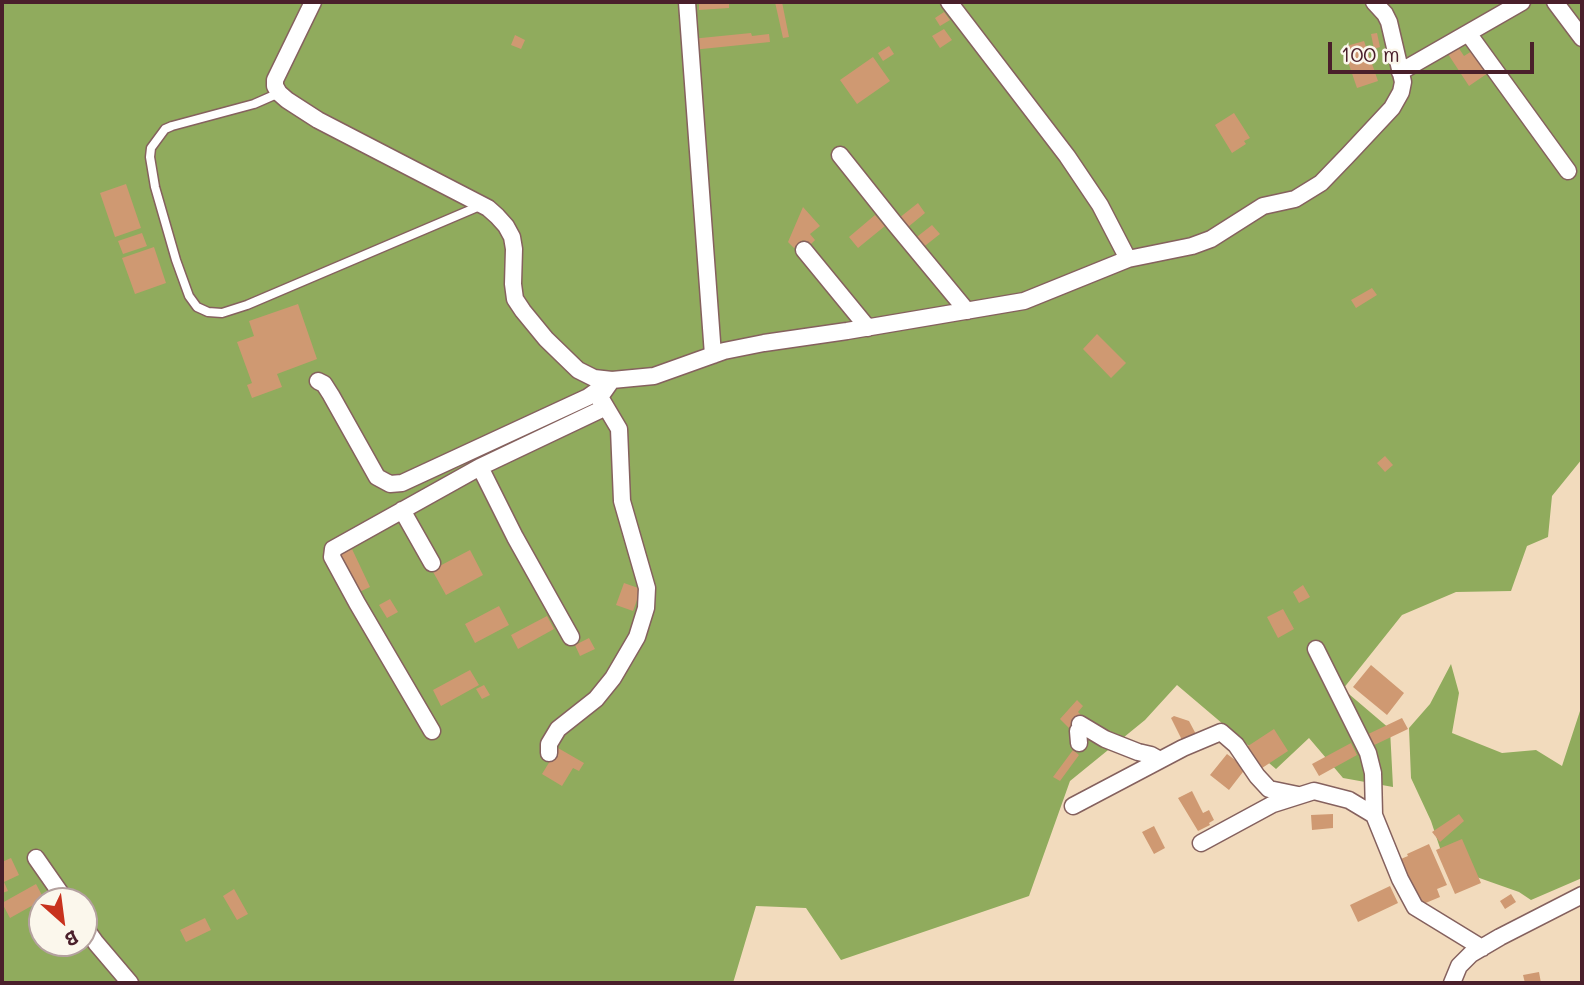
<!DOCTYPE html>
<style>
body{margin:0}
#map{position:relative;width:1584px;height:985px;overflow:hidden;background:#f2dbbd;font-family:Mali,sans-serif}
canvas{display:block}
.frame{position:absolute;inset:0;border:4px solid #4a1f2b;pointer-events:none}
.north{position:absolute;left:28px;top:887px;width:70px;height:70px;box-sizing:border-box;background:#fbf7ec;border:2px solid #b4a19f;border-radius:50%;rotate:152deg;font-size:19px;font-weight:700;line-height:28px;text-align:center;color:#4a1f2b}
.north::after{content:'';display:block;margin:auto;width:24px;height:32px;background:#c8321e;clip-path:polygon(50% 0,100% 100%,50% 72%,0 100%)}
.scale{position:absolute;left:1328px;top:42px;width:206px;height:32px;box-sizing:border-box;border:4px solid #4a1f2b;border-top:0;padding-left:9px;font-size:21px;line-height:24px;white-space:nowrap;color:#4a1f2b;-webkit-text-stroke:5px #fbf7ec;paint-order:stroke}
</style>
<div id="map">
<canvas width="1584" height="985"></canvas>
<div class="frame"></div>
<div class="north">B</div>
<div class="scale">100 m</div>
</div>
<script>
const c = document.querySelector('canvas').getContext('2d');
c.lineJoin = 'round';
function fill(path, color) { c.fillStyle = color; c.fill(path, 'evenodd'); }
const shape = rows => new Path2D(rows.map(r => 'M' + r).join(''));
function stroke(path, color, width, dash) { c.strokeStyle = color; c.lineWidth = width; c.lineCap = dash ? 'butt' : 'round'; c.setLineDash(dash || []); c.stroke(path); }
fill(shape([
 [2,2,1582,2,1582,459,1552,496,1548,537,1527,546,1511,591,1456,592,1402,615,1343,689,1390,729,1393,787,1343,778,1309,738,1276,769,1177,685,1145,720,1070,781,1029,896,841,960,806,908,756,906,733,983,2,983],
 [42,901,84,901,84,943,42,943],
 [1451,664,1459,693,1452,733,1502,753,1536,750,1562,766,1580,711,1582,711,1582,878,1531,900,1519,892,1468,874,1441,851,1431,821,1411,778,1409,728,1430,704]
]), '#90ab5d');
fill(shape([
 [729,2,729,8,699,10,699,3],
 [775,2,782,2,789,37,783,38],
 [944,12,950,20,940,26,935,18],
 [944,29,952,40,940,48,932,36],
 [751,33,752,36,769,34,770,42,692,50,691,39],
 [1377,33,1380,47,1374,49,1371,34],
 [515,35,525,40,521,49,511,45],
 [1364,41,1378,81,1357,88,1343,47],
 [889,46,894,54,883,61,878,53],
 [1458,47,1464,56,1472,51,1488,73,1469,86,1448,54],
 [873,57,890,81,857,104,840,80],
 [1234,113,1250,138,1244,141,1246,144,1232,153,1215,125],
 [126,184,141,228,115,237,100,193],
 [918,203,925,213,902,232,894,222],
 [803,207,820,226,810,234,815,240,809,246,803,240,794,248,788,242],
 [875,215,885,226,858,248,849,237],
 [932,225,940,234,921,249,913,240],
 [142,233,147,246,123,254,118,241],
 [154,247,166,283,135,294,122,258],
 [1372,288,1377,295,1356,308,1351,300],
 [298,304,317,359,277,374,282,387,252,398,247,385,252,383,237,342,254,336,249,321],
 [1097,334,1126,363,1111,378,1083,349],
 [1385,456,1393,465,1385,472,1377,463],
 [352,549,370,587,355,594,337,556],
 [470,550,483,575,446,595,432,570],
 [624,583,641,589,633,611,616,605],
 [1303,585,1310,597,1299,603,1293,592],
 [390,599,398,612,387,618,379,605],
 [499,606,509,625,475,643,465,624],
 [1283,609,1294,629,1278,638,1267,617],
 [547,616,554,629,518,649,511,635],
 [589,638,595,649,580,656,575,645],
 [1371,665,1404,693,1387,715,1353,687],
 [470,670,479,685,441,706,433,690],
 [484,685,490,695,482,699,476,689],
 [1077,700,1083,706,1078,712,1083,717,1071,730,1060,719],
 [1174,716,1189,721,1198,738,1184,744,1171,718],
 [1402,718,1408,729,1368,748,1362,737],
 [1274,729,1288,751,1259,770,1245,748],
 [1351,743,1357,755,1319,776,1312,764],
 [558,748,584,763,579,771,573,768,562,786,542,774],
 [1073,750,1079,755,1060,781,1053,777],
 [1227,754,1246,768,1229,790,1210,775],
 [1192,791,1203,813,1209,810,1214,820,1209,823,1210,825,1198,831,1178,798],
 [1333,814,1333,828,1312,830,1311,815],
 [1459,814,1464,821,1440,842,1432,832],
 [1154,826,1165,848,1154,854,1142,832],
 [1462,839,1481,883,1455,894,1436,850],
 [1429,844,1447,885,1437,889,1440,897,1416,907,1396,861,1408,856,1407,854],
 [11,858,19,875,4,882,8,891,2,893,2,862],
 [36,884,44,899,10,918,2,903],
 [1390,886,1398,903,1358,922,1350,905],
 [234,889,248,914,237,920,223,896],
 [1511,894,1516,902,1505,909,1500,901],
 [205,918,211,930,186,942,180,930],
 [1539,972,1541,983,1525,983,1523,975]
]), '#cf9972');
const service = shape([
 [279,93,254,104,172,126,165,129,151,148,150,157,155,187,176,260,189,296,197,307,208,312,222,313,247,305,482,205]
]);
const minor = shape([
 [313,2,275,80,275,86,279,93,287,100,318,120,488,208,497,216,506,226,512,237,514,249,513,284,515,299,523,311,546,339,578,370,594,378,612,380,654,376,724,351,764,343,847,331,1024,301,1128,259,1192,246,1211,239,1263,206,1295,199,1321,183,1348,155,1392,108,1401,92,1403,82,1389,22,1385,14,1374,2],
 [687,2,713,355],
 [949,2,1067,156,1100,205,1128,259],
 [1555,2,1582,38],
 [1468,33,1568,171],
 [1400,72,1522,2],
 [840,155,895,224,967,311],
 [804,250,868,328],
 [318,381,324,384,331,395,377,477,390,484,402,483,588,397,612,380,600,397,619,429,622,501,647,588,646,608,637,637,613,678,596,699,558,729,549,744,549,753],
 [480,467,515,537,571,637],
 [402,510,432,563],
 [1316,649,1368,753,1373,773,1374,815,1400,879,1415,907,1482,948],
 [1080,724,1105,739,1138,752,1151,755,1160,760],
 [432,731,357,603,332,557,333,549,480,467,602,409,600,397],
 [1079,743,1078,731,1082,726],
 [1073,806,1183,748,1221,732,1236,745,1257,776,1269,789,1298,795],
 [1201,843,1273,804,1314,791,1349,800,1374,815],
 [36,858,66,901],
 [84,926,96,943,130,983],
 [1452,983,1459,966,1471,954,1500,937,1582,895]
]);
stroke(service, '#85615e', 11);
stroke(minor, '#85615e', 19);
stroke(service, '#fff', 8);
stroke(minor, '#fff', 16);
</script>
